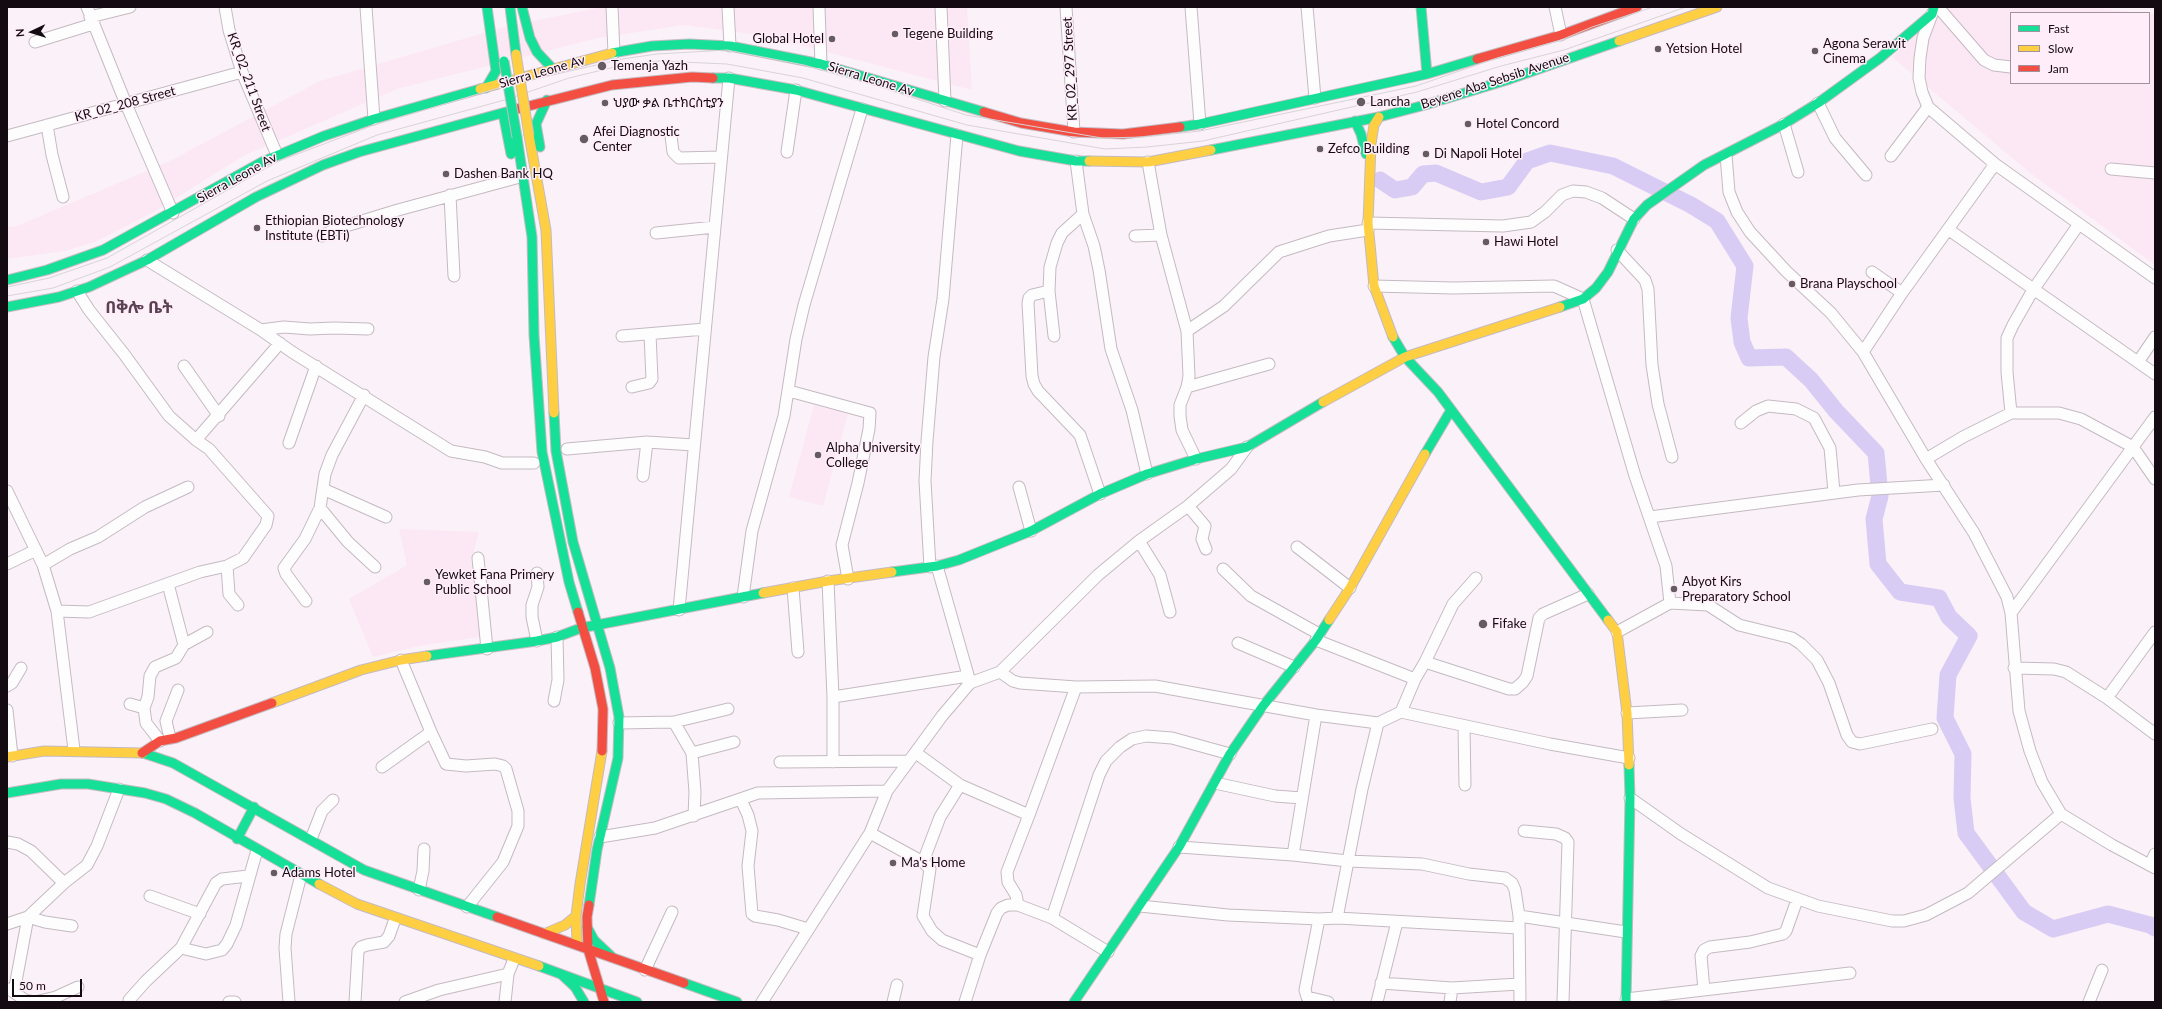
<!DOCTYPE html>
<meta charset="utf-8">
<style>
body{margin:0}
#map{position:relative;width:2162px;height:1009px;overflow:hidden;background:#fbf1f8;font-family:Lato,sans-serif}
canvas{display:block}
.frame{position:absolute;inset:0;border:8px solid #140b12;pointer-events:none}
.legend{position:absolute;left:2010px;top:12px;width:140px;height:72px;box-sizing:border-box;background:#ffedf9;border:1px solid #a1939d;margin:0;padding:5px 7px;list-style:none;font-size:12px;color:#140b12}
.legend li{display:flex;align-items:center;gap:8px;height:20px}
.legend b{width:20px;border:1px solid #a1939d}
.north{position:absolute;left:12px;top:12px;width:40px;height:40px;-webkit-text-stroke:3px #ffedf9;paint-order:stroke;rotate:266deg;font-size:11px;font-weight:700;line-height:16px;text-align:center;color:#140b12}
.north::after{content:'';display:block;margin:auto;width:14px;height:18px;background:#140b12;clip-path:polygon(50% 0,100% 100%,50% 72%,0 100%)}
.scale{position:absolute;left:12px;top:979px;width:70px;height:18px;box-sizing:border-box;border:2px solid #140b12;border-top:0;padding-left:5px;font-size:12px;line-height:14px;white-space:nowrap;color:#140b12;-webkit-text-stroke:3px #ffedf9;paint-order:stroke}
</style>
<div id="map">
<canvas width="2162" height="1009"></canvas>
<div class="frame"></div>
<ul class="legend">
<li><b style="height:5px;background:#16e098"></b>Fast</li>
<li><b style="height:5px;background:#ffcf43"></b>Slow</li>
<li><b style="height:5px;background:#f24e42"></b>Jam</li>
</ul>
<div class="north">N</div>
<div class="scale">50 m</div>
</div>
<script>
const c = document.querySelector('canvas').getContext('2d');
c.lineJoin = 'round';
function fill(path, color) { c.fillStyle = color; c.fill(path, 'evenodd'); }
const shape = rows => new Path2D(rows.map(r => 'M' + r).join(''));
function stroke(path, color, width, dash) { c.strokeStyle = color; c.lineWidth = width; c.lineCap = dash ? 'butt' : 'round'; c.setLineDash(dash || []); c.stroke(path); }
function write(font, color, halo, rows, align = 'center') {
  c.font = font + ' Lato,"Noto Sans Ethiopic",sans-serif'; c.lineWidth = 3; c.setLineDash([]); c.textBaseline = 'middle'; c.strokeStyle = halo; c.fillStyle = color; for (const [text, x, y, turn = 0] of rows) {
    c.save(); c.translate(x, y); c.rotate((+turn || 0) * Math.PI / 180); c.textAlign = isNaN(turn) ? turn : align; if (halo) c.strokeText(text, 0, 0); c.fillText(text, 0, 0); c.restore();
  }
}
fill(shape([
 [602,7,967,7,972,90,766,36,684,25,598,38,397,89,243,156,154,212,95,242,64,251,7,259,7,227,17,226,170,161,320,81,504,27],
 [1948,7,2083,7,2143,13,2011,13,2011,83,2149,83,2149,14,2155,14,2155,265,2029,172,1892,57],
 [814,405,848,414,823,506,789,497],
 [399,529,479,532,473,554,480,637,424,645,373,657,349,599,407,565]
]), '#fce8f5');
stroke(shape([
 [1380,180,1395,190,1412,187,1423,174,1436,173,1481,192,1508,187,1527,161,1550,153,1613,166,1691,205,1717,221,1745,266,1739,318,1742,342,1749,358,1786,357,1811,380,1836,411,1876,453,1880,496,1874,519,1878,564,1900,592,1939,598,1949,617,1969,636,1948,675,1945,718,1963,754,1962,798,1966,833,2024,912,2053,929,2108,914,2150,925,2155,928]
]), '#d9ccf4', 17);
const street = shape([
 [87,7,126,104,173,213],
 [225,7,229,30,242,72,277,155],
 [366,7,374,119],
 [612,7,614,53],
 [728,7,730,46],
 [819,7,821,64],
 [941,7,945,101],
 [1066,7,1074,132],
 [1191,7,1200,124],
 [1307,7,1315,98],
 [1555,7,1561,35],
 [1938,7,1984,60,1994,65,2011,67],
 [1932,14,1923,38,1920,58,1919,78,1922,92,1928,107,1995,164,2155,278],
 [90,17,130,7],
 [35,42,93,24],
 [1818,103,1835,138,1866,175],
 [1784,124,1798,172],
 [47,125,52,155,63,197],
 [7,136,242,72],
 [671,136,673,152,679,158,721,157],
 [787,152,796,90],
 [1726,155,1729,192,1737,212,1750,232,1786,271,1831,313,1863,352,1926,459,1974,533,2007,597,2011,613,2019,711,2030,751,2042,782,2061,814],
 [1891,156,1928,107],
 [1076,161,1083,214,1094,246,1099,270,1111,349,1132,410,1147,474],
 [1148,162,1161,235,1187,331,1189,376,1187,387,1180,405,1180,416,1182,430,1196,459],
 [2111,169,2155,173],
 [450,195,454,276],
 [1083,214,1062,233,1057,243,1050,267,1049,291,1032,295,1029,298,1028,303,1032,376,1034,384,1038,391,1080,435,1100,494],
 [1368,223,1503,226,1531,222,1545,212,1562,195,1573,191,1586,192,1602,198,1634,219],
 [1949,230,2155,374],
 [656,233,715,227],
 [322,236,336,229,398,210,516,178],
 [1135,236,1161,235],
 [1617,250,1645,280,1648,289,1652,365,1658,404,1672,457],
 [147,260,261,330,292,352,451,451,485,457,502,463,534,463],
 [1872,272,1902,293],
 [1374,286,1453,288,1554,286,1583,299,1635,476,1666,566,1670,603,1617,632],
 [77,291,89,310,124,354,169,416,196,440],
 [1049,291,1054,336],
 [261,330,284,327,310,329,334,328,368,329],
 [1187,331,1224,306,1279,252,1329,236,1368,230],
 [622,336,705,329],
 [1863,352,1902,293,1995,164],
 [2138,362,2155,337],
 [184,366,219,416],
 [632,387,649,383,652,379,650,334],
 [1187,387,1269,364],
 [789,391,870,413,869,429,858,483,842,545,848,579],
 [2011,413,2059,413,2081,419,2133,447,2155,479],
 [1741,423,1756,411,1768,406,1796,409,1814,418,1830,448,1834,492],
 [289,443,316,366],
 [567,449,647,442,694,445],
 [1926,459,1963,437,2011,413,2007,372,2007,338,2013,325,2033,290,2079,224],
 [643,476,647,442],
 [1019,487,1031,531],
 [323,489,386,517],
 [7,491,43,565,57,611,74,750],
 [1188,506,1205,526,1202,539,1206,549],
 [320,508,348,542,375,567],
 [1650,517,1858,490,1944,485],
 [1139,541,1160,575,1170,612],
 [1297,547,1350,588],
 [478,558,487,649],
 [7,564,36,550],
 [43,565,70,549,98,537,145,507,188,487],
 [227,566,229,594,238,605],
 [937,566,970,682],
 [930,567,925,481,927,441,934,357,943,299,957,135],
 [1223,569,1251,596,1319,634],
 [537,573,538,587,532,605,532,617,537,641],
 [1476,578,1453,604,1425,662,1509,689,1515,689,1523,682,1527,676,1539,618,1543,614,1588,594],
 [828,581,833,697,968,676],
 [168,584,183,641,187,643,207,632],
 [793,588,798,652],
 [743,597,752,531,784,416,796,339,804,305,862,109],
 [306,601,286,574,284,568,305,539,320,508,325,474,332,455,364,395],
 [1670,603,1708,605,1739,625,1792,638,1801,644,1817,660,1829,683,1847,735,1852,742,1860,744,1932,729],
 [679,610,729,78],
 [57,611,89,612,200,572,227,566,243,558,266,525,268,516,209,449,196,440,280,343],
 [2011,613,2155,417],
 [1316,640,1415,679],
 [1238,643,1294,667],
 [2014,668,2054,669,2066,672,2107,698,2155,734],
 [1000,672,1013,681,1020,683,1076,687,1155,686,1316,715,1293,855],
 [7,686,12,683,21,668],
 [2107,698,2155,632],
 [554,701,558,680,557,637],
 [130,704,144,708,146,723,160,741],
 [144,708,148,697,150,676,155,667,176,658,185,643],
 [7,710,12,756],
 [1401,712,1550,744,1629,758],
 [1627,713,1682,710],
 [1316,715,1378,723],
 [674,722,692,753,695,792,694,816],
 [619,723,674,722,728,709],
 [1464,726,1465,785],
 [431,732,446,764,466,766,495,764,503,766,506,769,518,811,518,826,503,862,467,907],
 [170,738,166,721,178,690],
 [692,753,734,742],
 [916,753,960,785,940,817,923,862,930,869,923,916,932,931,942,940,980,955,965,1002],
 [780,762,909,761],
 [833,762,833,697],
 [382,767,431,732,401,660],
 [1215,783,1275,796,1302,798],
 [960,785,1029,815,1076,687],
 [1630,798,1681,834,1768,888,1818,906,1892,921,1904,921,1926,915,1968,893,2061,814,2112,845,2155,868],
 [741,800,748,815,752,831,748,866,752,914,755,916,778,920,808,929],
 [1524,831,1556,834,1565,838,1568,842,1563,1002],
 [870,833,923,862],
 [600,837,655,828,758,793,887,791],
 [311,839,322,811,333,800],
 [7,842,18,844,31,851,64,883],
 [1179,847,1293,855,1348,861,1422,864,1469,874,1505,878,1512,883,1515,890,1519,916,1520,1002],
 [2150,865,2155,854],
 [248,876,222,879,216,883,181,948,206,954,222,950,227,944,236,925,257,850],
 [419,890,423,871,424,849],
 [150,896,200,914],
 [1018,905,1052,918],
 [1140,906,1228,915,1319,919,1337,918,1519,928],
 [1519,916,1626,932],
 [1337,918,1362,789,1378,723,1401,712,1415,679,1425,662],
 [1319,919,1305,990,1307,997,1328,1002],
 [7,924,28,917,64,883,87,865,97,846,119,789],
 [1108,952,1052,918,1099,775,1106,761,1120,747,1132,739,1146,736,1172,738,1230,754],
 [980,955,997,913,1001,908,1008,905,1018,905,1016,895,1008,882,1007,872,1029,815],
 [645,970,672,912],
 [1381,983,1452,988,1519,984],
 [9,989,25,1000,35,1002,56,997,78,987],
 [1704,990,1701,956,1704,950,1710,947,1750,942,1783,934,1786,931,1797,900],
 [14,992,28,917,45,922,72,926],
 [1626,999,1850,973],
 [129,1000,146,981,181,948],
 [229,1002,235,1002],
 [289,1002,285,948,286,934,301,875],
 [355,1002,358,951,361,947,367,945,384,942,389,936,395,919],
 [405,1002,439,990,508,974],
 [505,1002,508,974,514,959],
 [762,1002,870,833,887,791,942,716,970,683,1000,672,1098,575,1139,541,1188,506,1231,469,1247,447],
 [893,1002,897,985],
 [1377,1002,1397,922],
 [1450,1002,1452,988],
 [2089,1002,2102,970]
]);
const fast = shape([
 [510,7,516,54],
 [522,7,530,38,537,52,552,68],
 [1421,7,1427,74],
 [612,53,652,46,689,44,730,46,821,64,984,112],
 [713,78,729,78,796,90,1019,151,1076,161,1089,161],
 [486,88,496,71,487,7],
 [503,113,511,154],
 [1355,121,1361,134,1366,154],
 [1180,127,1200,124,1427,74,1477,59],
 [517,137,532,237,534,335,542,452,569,582,578,612],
 [540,147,536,124,547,100],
 [1211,150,1379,117,1425,105,1507,80,1619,41],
 [7,280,47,270,103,250,262,162,324,136,374,119,480,89],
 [7,307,59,297,89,287,147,260,256,197,323,165,359,152,517,109],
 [1560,307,1583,299,1596,288,1608,272,1634,219,1647,205,1704,165,1784,124,1818,103,1880,58,1932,14,1934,7],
 [1393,337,1405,357,1438,392,1608,620],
 [554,413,556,451,573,542,610,668,619,717,618,758,597,850,589,905],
 [1425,454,1451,410],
 [892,572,937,566,959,560,1031,531,1100,494,1147,474,1196,459,1247,447,1323,402],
 [427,656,537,641,557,637,581,628,763,593],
 [143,753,173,763,364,870,497,917],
 [7,793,61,784,88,784,145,793,166,799,195,813,319,884],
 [237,839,254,807],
 [587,927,594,940,612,957],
 [539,966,637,1002],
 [561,974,575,987,584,1002],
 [684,983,737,1002],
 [629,1002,631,1000],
 [1074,1002,1179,847,1230,754,1263,706,1316,640,1329,620],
 [1626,1002,1630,798,1629,765]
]);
const slow = shape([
 [1619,41,1717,7],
 [480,89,612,53],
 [1379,117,1374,125,1371,144,1368,223,1374,286,1393,337],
 [529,135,546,230,554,413],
 [1089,161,1148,162,1211,150],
 [1323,402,1405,357,1560,307],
 [763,593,828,581,892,572],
 [1329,620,1350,588,1425,454],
 [1608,620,1617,632,1627,713,1629,765],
 [272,703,361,670,401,660,427,656],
 [7,757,44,751,143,753],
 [319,884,357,904,539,966],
 [544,934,565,925,576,916],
 [577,942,576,916,580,884,602,751]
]);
const jam = shape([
 [1477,59,1561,35,1637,7],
 [517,109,612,85,692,77,713,78],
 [984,112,1021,123,1074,132,1123,134,1180,127],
 [578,612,595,668,603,709,602,751],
 [142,753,160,741,176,738,272,703],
 [589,905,587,917,588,949,604,1002],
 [497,917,684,983]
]);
stroke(street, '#c4bac1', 13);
stroke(fast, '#c4bac1', 11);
stroke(slow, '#c4bac1', 11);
stroke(jam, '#c4bac1', 11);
stroke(street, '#fefdfe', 11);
stroke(fast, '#16e098', 9);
stroke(slow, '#ffcf43', 9);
stroke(jam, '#f24e42', 9);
stroke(shape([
 [7,287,49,278,107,258,279,161,374,125,505,86,622,59,657,54,727,50,804,65,877,86,966,115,1102,138,1144,137,1200,131,1416,86,1497,58,1561,40,1592,27,1653,7],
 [7,296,53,288,110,267,267,181,377,135,508,99,569,78,623,65,659,61,727,64,803,78,967,125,1105,149,1147,147,1203,141,1417,92,1501,66,1564,50,1686,7]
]), '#d7d4d6', 1);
const fastBridge = shape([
 [504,61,517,137]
]);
const slowBridge = shape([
 [516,54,529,135]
]);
stroke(fastBridge, '#c4bac1', 11, []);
stroke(slowBridge, '#c4bac1', 11, []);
stroke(fastBridge, '#16e098', 9);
stroke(slowBridge, '#ffcf43', 9);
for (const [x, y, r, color] of [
 [895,34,4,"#655c62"],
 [832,39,4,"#655c62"],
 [1658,49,4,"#655c62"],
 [1815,51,4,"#655c62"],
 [602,66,5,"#655c62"],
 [1361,102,5,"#655c62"],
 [605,103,4,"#655c62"],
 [1468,124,4,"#655c62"],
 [584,139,5,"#655c62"],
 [1320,149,4,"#655c62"],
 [1426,154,4,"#655c62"],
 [446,174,4,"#655c62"],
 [257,228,4,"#655c62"],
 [1486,242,4,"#655c62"],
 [1792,284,4,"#655c62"],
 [818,455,4,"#655c62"],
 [427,582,4,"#655c62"],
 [1674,589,4,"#655c62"],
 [1483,624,5,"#655c62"],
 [893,863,4,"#655c62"],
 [274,873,4,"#655c62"]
]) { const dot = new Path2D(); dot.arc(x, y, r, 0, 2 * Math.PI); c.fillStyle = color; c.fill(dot); stroke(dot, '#ffedf9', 1.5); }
write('13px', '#140b12', '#ffedf9', [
 ["Tegene Building",903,34],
 ["Global Hotel",824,39,"right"],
 ["Agona Serawit",1823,44],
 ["Cinema",1823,59],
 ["Yetsion Hotel",1666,49],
 ["Temenja Yazh",611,66],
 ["Lancha",1370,102],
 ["ህያው ቃል ቤተክርስቲያን",613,103],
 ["Hotel Concord",1476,124],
 ["Afei Diagnostic",593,132],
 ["Center",593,147],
 ["Zefco Building",1328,149],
 ["Di Napoli Hotel",1434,154],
 ["Dashen Bank HQ",454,174],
 ["Ethiopian Biotechnology",265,221],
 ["Institute (EBTi)",265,236],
 ["Hawi Hotel",1494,242],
 ["Brana Playschool",1800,284],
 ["Alpha University",826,448],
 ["College",826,463],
 ["Yewket Fana Primery",435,575],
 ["Public School",435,590],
 ["Abyot Kirs",1682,582],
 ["Preparatory School",1682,597],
 ["Fifake",1492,624],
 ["Ma's Home",901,863],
 ["Adams Hotel",282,873]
], 'left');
write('13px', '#140b12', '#ffedf9', [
 ["KR_02_297 Street",1070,69,-93],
 ["Sierra Leone Av",542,72,-16],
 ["Sierra Leone Av",871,79,17],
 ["Beyene Aba Sebsib Avenue",1495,81,-18],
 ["KR_02_211 Street",249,82,70],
 ["KR_02_208 Street",125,104,-15],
 ["Sierra Leone Av",237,178,-29]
]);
write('bold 17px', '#594252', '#ffedf9', [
 ["በቅሎ ቤት",139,308]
]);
</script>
